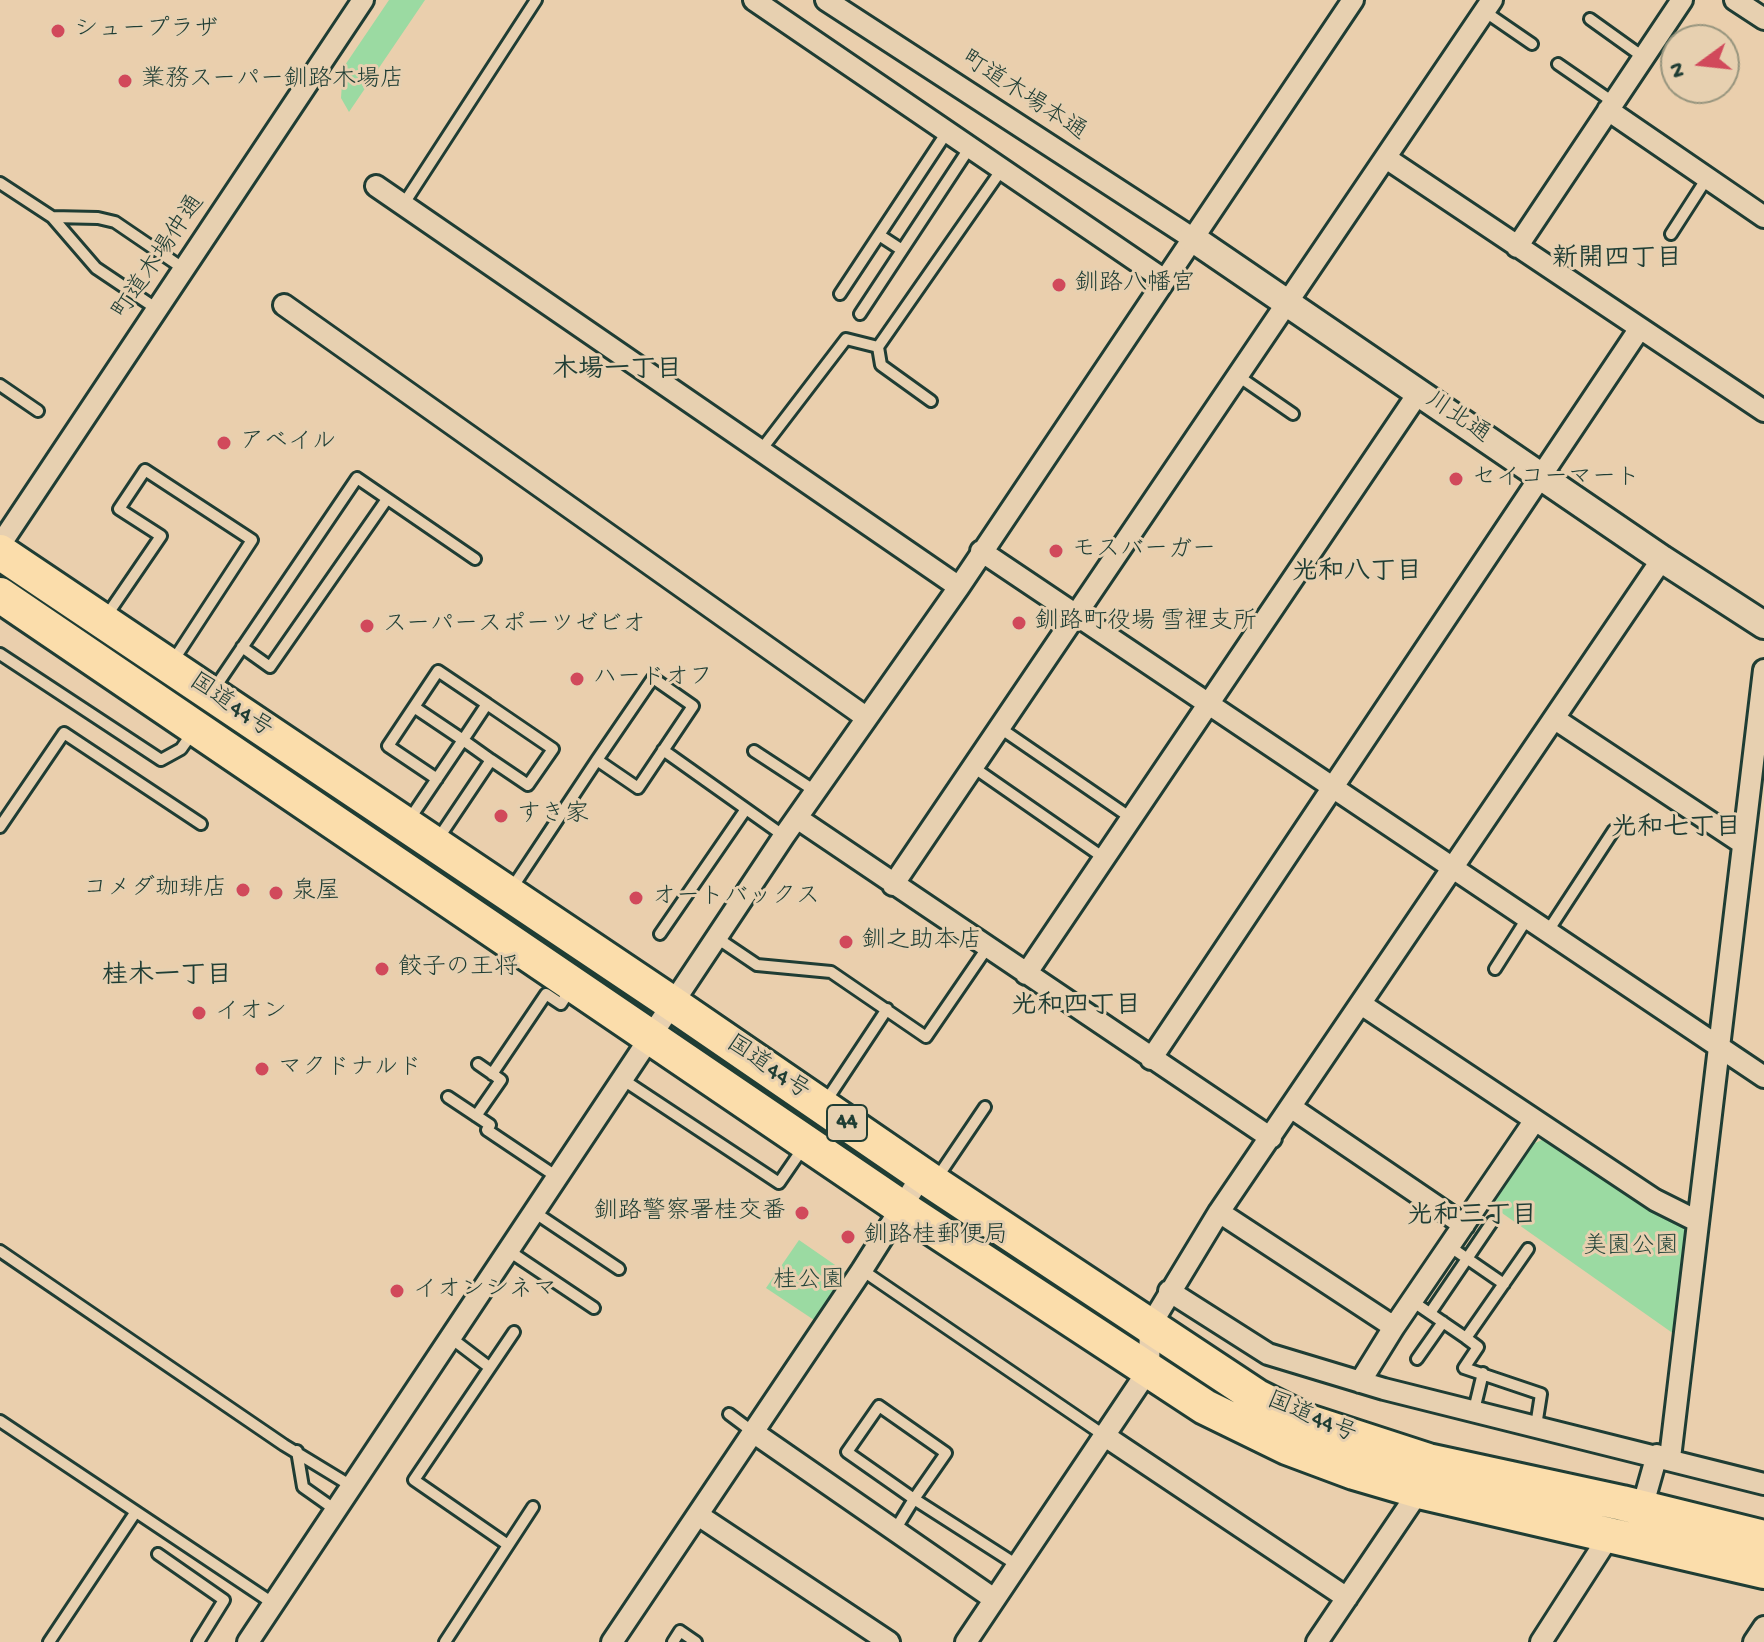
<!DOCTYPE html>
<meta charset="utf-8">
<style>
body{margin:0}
#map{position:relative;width:1764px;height:1642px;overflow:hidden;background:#eacfad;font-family:"Gochi Hand",sans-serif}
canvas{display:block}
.north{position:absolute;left:1660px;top:24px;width:80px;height:80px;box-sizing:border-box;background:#e7d0b0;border:2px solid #97957e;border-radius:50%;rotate:255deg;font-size:22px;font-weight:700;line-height:32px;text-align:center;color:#1f3d34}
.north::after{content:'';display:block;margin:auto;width:28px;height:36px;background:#d1495b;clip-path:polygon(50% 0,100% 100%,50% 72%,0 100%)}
</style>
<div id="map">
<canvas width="1764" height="1642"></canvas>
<div class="north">N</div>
</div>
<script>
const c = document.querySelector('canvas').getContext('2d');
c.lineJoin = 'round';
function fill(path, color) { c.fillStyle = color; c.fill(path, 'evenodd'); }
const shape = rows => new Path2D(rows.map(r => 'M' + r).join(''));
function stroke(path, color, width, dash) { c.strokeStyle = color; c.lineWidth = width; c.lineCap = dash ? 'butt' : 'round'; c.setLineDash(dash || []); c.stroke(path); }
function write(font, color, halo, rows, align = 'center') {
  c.font = font + ' "Gochi Hand","Klee One",sans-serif'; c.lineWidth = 6; c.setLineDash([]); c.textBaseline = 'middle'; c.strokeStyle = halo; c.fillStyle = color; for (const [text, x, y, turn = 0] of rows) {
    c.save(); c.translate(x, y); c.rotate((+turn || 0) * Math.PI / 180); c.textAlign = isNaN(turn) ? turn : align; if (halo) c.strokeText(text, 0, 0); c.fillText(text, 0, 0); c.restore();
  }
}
fill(shape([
 [389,0,425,0,349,112,341,98,343,68],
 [1544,1139,1680,1223,1686,1230,1687,1242,1674,1334,1492,1206,1533,1144],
 [799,1240,851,1276,820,1324,766,1288]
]), '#9bdaa2');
const service = shape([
 [1484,11,1532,44],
 [1590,19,1643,57],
 [1558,64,1613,102],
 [0,183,52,217,96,268,157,309],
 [403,205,536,0],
 [52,217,98,218,115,222,184,269],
 [1671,234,1707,178],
 [879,235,902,250],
 [840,294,947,132],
 [860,314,970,147],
 [878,347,881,365,931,401],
 [1238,376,1293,414],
 [0,385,38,411],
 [761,450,846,339,878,347,1002,169],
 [105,618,161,536,119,509,145,470,252,540,173,661],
 [242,647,270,667,387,499],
 [0,654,161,760,181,749,193,732],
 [214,689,357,478,475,559],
 [1000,728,1131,818],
 [663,750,784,836],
 [754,751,815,791],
 [973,767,1104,858],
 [437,779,388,746,438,671,487,704],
 [409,820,463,740,487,704,553,749,528,785,491,760,463,740,414,707],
 [0,827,64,733,201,824],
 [438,839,491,760],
 [512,888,597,760,653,678,693,706,638,788,597,760],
 [1548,931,1614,830],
 [660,934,746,809],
 [717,938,757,965,831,972,926,1037,987,948],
 [1495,969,1528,917],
 [492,1074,546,994,561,1004,570,990],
 [622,1079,779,1183,803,1148],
 [448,1097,490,1125,487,1130,557,1177],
 [826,1101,887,1009],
 [476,1116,501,1080,478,1064],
 [937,1178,985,1107],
 [534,1212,619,1269],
 [1449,1246,1504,1284],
 [0,1251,284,1445,353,1487],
 [509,1251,594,1308],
 [862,1270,1105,1436],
 [1412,1301,1466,1338,1528,1249],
 [1430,1313,1492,1222],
 [451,1338,489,1367],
 [1466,1338,1478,1347,1464,1368,1541,1394,1536,1426],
 [1417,1359,1443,1322],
 [879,1406,946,1453,914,1499,847,1452,879,1406],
 [1474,1410,1483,1373],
 [729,1414,753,1432],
 [0,1421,274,1604],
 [297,1451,303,1487,337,1511],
 [895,1530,914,1499,1017,1565],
 [508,1545,414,1480,514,1332],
 [158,1554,224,1600,198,1642],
 [49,1642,135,1513],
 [445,1642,533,1507],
 [673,1642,680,1631,696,1642]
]);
const minor = shape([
 [754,0,1163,279],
 [826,0,1192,238],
 [1735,0,1764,19],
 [1608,110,1764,217],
 [1386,158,1764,411],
 [376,186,959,587],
 [1517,247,1682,0],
 [284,305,867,718],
 [0,545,363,0],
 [981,551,1764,1077],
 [1555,719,1742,843],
 [797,818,1271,1138],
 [893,885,1492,0],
 [1026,974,1419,392],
 [1361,1004,1655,1200,1697,1221],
 [1151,1059,1640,328],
 [1292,1108,1464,1225],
 [1219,1212,1394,1327],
 [1169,1291,1268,1354,1384,1389,1764,1484],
 [1360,1382,1394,1327,1535,1120],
 [753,1432,994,1599],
 [1105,1436,1347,1598],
 [1670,1458,1764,670],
 [1642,1508,1657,1455],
 [698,1515,889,1642],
 [248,1642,784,836,959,587,1353,0],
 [612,1642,862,1270,922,1175],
 [966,1642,1149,1369,1150,1326,1219,1212,1662,559],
 [1317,1642,1419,1491,1421,1484],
 [1541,1642,1613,1530],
 [1754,1642,1764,1627]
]);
const tertiary = shape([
 [1192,238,1662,559,1764,625]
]);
const trunk = shape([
 [0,552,673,1004,934,1183,1257,1397,1305,1421,1428,1461,1622,1503,1764,1538],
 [0,595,902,1208,1205,1407,1287,1447,1354,1472,1419,1491,1764,1571]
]);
stroke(service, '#1f3d34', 16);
stroke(minor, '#1f3d34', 26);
stroke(tertiary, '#1f3d34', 32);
stroke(trunk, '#1f3d34', 40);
stroke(service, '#e7d0b0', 10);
stroke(minor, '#e7d0b0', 20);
stroke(tertiary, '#e7d0b0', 26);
stroke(trunk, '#fbddab', 34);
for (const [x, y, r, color] of [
 [58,31,8,"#d1495b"],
 [125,81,8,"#d1495b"],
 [1059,285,8,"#d1495b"],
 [224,443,8,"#d1495b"],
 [1456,479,8,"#d1495b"],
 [1056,551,8,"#d1495b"],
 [1019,623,8,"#d1495b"],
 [367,626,8,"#d1495b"],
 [577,679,8,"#d1495b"],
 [501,816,8,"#d1495b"],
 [243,890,8,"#d1495b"],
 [276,893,8,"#d1495b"],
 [636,898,8,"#d1495b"],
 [846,942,8,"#d1495b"],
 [382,969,8,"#d1495b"],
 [199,1013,8,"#d1495b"],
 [262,1069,8,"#d1495b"],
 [802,1213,8,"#d1495b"],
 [848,1237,8,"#d1495b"],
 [397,1291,8,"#d1495b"]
]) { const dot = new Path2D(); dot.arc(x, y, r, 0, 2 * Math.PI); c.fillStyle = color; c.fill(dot); stroke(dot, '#e7d0b0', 3); }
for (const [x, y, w] of [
 [847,1123,40]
]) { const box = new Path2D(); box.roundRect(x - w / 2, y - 18, w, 36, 6); c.fillStyle = '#e7d0b0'; c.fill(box); stroke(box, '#1f3d34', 2); }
write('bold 22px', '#1f3d34', null, [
 ["44",847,1123]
]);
write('24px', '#1f3d34', '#e7d0b0', [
 ["シュープラザ",74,31],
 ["業務スーパー釧路木場店",141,81],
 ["釧路八幡宮",1075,285],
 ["アベイル",240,443],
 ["セイコーマート",1472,479],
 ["モスバーガー",1072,551],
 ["釧路町役場 雪裡支所",1035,623],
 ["スーパースポーツゼビオ",383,626],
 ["ハードオフ",593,679],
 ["すき家",517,816],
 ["コメダ珈琲店",227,890,"right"],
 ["泉屋",292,893],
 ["オートバックス",652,898],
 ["釧之助本店",862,942],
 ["餃子の王将",398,969],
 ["イオン",215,1013],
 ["マクドナルド",278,1069],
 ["釧路警察署桂交番",786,1213,"right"],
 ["釧路桂郵便局",864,1237],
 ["イオンシネマ",413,1291]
], 'left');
write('24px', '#1f3d34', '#e7d0b0', [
 ["町道木場本通",1023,97,33],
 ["町道木場仲通",160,258,-56],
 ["川北通",1457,419,34],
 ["国道44号",230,707,34],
 ["国道44号",767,1069,34],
 ["国道44号",1311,1419,23]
]);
write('24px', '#25453a', '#e7d0b0', [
 ["美園公園",1631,1248],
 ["桂公園",809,1282]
]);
write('bold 26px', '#1f3d34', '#e7d0b0', [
 ["新開四丁目",1617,261],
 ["木場一丁目",617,372],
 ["光和八丁目",1357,574],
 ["光和七丁目",1676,830],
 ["桂木一丁目",167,978],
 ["光和四丁目",1076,1008],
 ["光和三丁目",1472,1218]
]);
</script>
